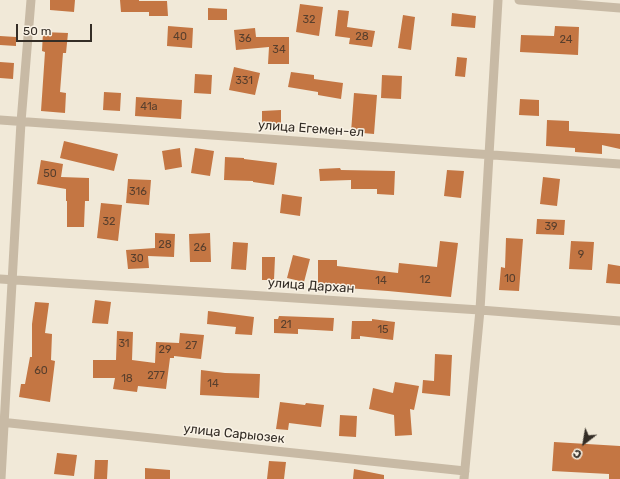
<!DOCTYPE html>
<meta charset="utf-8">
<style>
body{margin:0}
#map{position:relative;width:620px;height:479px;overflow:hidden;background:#f1e9d8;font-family:Rubik,sans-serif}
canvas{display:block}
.north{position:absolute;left:564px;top:423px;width:40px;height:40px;-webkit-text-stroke:3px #f9f2e5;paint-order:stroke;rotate:211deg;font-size:11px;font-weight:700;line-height:16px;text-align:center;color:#342d26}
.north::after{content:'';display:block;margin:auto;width:14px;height:18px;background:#342d26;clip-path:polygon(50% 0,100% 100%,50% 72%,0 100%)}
.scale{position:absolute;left:16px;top:24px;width:76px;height:18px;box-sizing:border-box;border:2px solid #342d26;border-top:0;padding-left:5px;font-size:12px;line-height:14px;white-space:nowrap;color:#342d26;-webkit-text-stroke:3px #f9f2e5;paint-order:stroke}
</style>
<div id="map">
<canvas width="620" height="479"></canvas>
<div class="north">С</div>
<div class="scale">50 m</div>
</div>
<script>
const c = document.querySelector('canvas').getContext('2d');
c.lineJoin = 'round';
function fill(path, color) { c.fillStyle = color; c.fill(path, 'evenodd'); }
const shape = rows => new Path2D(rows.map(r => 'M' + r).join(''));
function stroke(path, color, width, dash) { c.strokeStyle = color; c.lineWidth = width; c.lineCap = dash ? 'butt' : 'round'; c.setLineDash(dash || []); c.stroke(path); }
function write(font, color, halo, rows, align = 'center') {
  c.font = font + ' Rubik,sans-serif'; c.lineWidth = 3; c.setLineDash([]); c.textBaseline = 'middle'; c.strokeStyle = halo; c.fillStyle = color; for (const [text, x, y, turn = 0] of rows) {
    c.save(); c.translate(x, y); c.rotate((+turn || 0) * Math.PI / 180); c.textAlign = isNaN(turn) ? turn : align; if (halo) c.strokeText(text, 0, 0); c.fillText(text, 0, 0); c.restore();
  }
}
fill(shape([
 [50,0,75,0,74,12,50,10],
 [120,0,139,0,139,1,167,1,168,16,149,16,149,12,121,12],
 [300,4,323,7,319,36,296,32],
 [208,8,227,9,227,20,208,20],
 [338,10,349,11,347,27,375,31,372,47,349,44,350,38,335,36],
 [452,13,476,16,475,28,451,26],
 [403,15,415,17,411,50,398,48],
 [168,26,193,28,192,48,167,46],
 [555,26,579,27,578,55,520,52,521,35,554,36],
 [255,28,256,37,289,37,289,64,268,64,269,47,236,50,234,30],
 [43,32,68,33,66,53,63,53,60,92,66,93,65,113,41,111,45,52,42,51],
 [0,36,16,37,16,46,0,45],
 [457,57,467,58,465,77,455,76],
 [0,62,14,63,13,79,0,78],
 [234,67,260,73,255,95,229,90],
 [291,72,314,75,314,79,343,83,341,99,318,95,318,92,288,87],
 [195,74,212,75,211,94,194,93],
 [382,75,402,76,401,99,381,98],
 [104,92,121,93,120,111,103,110],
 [354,93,377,95,374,134,351,132],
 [136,97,182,100,181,119,135,116],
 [520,99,539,100,539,116,519,115],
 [281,110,281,125,262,126,262,111],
 [547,120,569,121,569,131,620,134,620,149,602,145,602,154,575,152,575,148,546,146],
 [64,141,118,154,114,171,60,158],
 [180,148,182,167,165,170,162,151],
 [195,148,214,151,210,176,191,173],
 [225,157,244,158,244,159,277,163,274,185,253,182,253,181,224,180],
 [41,160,63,164,61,177,89,178,89,201,85,201,84,227,67,227,67,201,66,201,66,189,37,184],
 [340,168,341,170,395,171,394,195,377,194,377,189,351,189,351,180,320,181,319,169],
 [447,170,464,171,461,198,444,196],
 [543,177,560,179,557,206,540,204],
 [128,179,151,180,149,205,126,203],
 [282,194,302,197,300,216,280,213],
 [101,203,122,205,118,241,97,238],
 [537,219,565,220,564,235,536,234],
 [155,233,175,234,174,257,148,256,149,268,128,269,126,250,155,248],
 [210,233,211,262,190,262,189,234],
 [506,238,523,239,519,291,499,290,501,267,505,268],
 [440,241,458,243,451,297,388,291,346,288,347,286,318,286,318,260,337,260,337,266,398,273,399,263,437,267],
 [571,241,594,242,592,270,569,269],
 [233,242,248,243,246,270,231,269],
 [293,255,310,259,304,282,287,278],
 [262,257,275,257,274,280,262,280],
 [608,264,620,266,620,284,606,283],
 [95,300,111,302,108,324,92,323],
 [35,302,49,303,45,333,52,334,51,360,55,361,50,402,19,397,21,384,25,384,30,357,32,357,32,324],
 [208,311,254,317,252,335,235,334,236,327,207,324],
 [279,316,334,318,333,331,298,329,298,334,274,333,274,319,278,319],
 [372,319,395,322,393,340,360,336,360,339,351,339,352,321,372,321],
 [117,331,133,332,132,360,155,363,156,342,179,343,180,333,204,335,201,359,174,356,174,358,170,358,166,389,138,386,137,392,113,389,115,378,93,378,93,360,116,360],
 [435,354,452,355,450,396,422,393,423,380,434,381],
 [201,370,225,373,260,374,259,398,200,395],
 [395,382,419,386,414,410,410,409,412,435,395,436,394,415,369,409,373,388,393,393],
 [280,402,305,405,306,403,324,405,321,427,289,423,288,430,276,429],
 [340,415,357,416,356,437,339,436],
 [554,442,620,446,620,479,609,479,609,474,552,471],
 [57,453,77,455,74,476,54,474],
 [95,460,108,460,107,479,94,479],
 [269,461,286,462,284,479,267,479],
 [145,468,170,470,170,479,145,479],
 [354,469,384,475,384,479,353,479]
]), '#c47643');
stroke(shape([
 [519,0,620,8],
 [0,120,620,164],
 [0,279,480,310,620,321],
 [0,422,465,471],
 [1,479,21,122,31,0],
 [464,479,480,310,498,0]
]), '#c8baa5', 9);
write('11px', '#583f2d', null, [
 ["32",309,20],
 ["40",180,37],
 ["28",362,37],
 ["36",245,39],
 ["24",566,40],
 ["34",279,50],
 ["331",244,81],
 ["41а",149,107],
 ["50",50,174],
 ["316",138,192],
 ["32",109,222],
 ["39",551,227],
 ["28",165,245],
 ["26",200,248],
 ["9",581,255],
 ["30",137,259],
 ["10",510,279],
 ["12",425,280],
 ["14",381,281],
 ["21",286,325],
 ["15",383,330],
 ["31",124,344],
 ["27",191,346],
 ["29",165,350],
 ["60",41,371],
 ["277",156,376],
 ["18",127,379],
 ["14",213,384]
]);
write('13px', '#342d26', '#f9f2e5', [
 ["улица Егемен-ел",311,129,4],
 ["улица Дархан",311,286,4],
 ["улица Сарыозек",234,434,6]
]);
</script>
